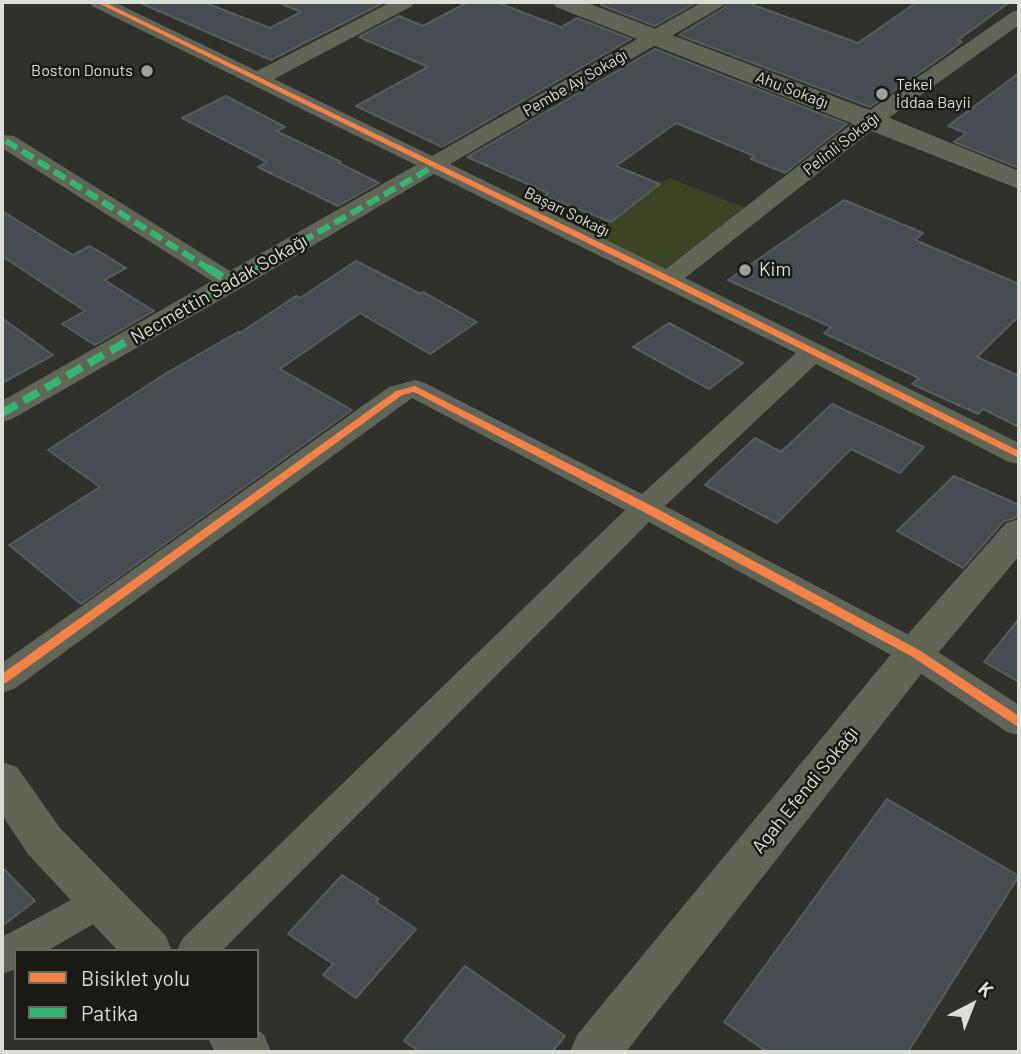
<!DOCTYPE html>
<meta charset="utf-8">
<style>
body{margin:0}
#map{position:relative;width:1021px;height:1054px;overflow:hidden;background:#30312d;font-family:Barlow,sans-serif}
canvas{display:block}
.frame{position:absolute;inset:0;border:4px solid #dbddd7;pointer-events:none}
.legend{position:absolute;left:14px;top:949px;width:245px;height:91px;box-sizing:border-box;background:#191a16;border:2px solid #676863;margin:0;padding:9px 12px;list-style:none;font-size:21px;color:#dbddd7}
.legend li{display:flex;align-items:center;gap:14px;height:35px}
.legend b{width:35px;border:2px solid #676863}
.north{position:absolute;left:937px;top:970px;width:70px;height:70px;-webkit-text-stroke:5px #191a16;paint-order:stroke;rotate:42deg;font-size:19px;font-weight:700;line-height:28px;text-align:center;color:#dbddd7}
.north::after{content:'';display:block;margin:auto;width:24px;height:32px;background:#dbddd7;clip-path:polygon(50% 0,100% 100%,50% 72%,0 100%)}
</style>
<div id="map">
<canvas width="1021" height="1054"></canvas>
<div class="frame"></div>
<ul class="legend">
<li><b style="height:9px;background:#f48246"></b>Bisiklet yolu</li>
<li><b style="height:9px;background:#33b770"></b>Patika</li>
</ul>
<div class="north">K</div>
</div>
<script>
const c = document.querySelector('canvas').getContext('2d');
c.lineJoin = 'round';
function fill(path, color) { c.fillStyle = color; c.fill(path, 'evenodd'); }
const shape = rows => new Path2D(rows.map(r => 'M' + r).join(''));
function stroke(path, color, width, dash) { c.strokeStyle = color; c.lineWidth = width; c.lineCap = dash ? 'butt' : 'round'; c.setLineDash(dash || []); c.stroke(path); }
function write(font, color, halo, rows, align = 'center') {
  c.font = font + ' Barlow,sans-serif'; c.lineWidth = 5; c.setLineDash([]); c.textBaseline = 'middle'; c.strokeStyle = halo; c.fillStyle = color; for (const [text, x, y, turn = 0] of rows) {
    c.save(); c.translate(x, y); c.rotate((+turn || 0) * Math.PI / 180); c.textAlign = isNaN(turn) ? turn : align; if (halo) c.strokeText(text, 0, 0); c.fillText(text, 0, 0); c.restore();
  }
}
fill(shape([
 [669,178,748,209,664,271,580,232]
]), '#3c4423');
const building = shape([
 [138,2,203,2,270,28,301,12,277,2,385,2,271,60,138,2],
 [468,2,496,2,561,27,577,18,631,39,442,147,356,106,428,67,359,37,399,16,423,26,468,2],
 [608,2,697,2,655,26,601,5,608,2],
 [728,2,745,2,858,43,917,2,1010,2,958,40,962,42,935,62,870,107,679,35,724,8,728,2],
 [655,49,847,124,785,173,751,159,754,156,676,123,616,166,660,184,611,222,545,196,548,193,467,157,655,49],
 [1019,73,1019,168,954,142,966,133,948,126,1019,73],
 [226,96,285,127,276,131,341,162,339,163,379,183,338,206,258,167,267,162,182,118,226,96],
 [844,200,923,233,915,240,1019,284,1019,316,977,357,1019,376,1019,427,983,409,978,414,912,384,919,378,824,333,831,327,728,280,844,200],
 [2,211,73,255,90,246,126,268,104,280,154,311,95,345,62,324,85,311,2,256,2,211],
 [356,261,421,294,423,292,477,322,430,354,360,313,280,369,352,410,81,604,9,545,100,487,48,450,165,374,238,332,240,333,296,296,300,298,356,261],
 [2,318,53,355,2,383,2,318],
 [669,323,743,363,709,389,633,347,669,323],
 [832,404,924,447,900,473,851,449,777,523,705,485,755,438,781,452,832,404],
 [954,476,1019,505,1019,511,1015,518,1004,521,963,568,897,531,954,476],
 [1019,619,1019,682,984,662,1019,619],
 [887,799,1019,876,908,1052,767,1052,724,1022,887,799],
 [2,867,35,901,2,926,2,867],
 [342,875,379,899,376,902,416,929,356,998,323,975,333,964,288,934,342,875],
 [465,966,565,1036,552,1052,420,1052,404,1041,465,966]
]);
fill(building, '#464c52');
stroke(building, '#5a5c5b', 2);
fill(shape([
 [90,2,114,2,257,71,391,2,414,2,412,6,274,79,432,156,702,2,725,2,723,6,450,164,666,269,863,115,1012,12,1019,10,1019,25,879,125,685,278,1019,443,1019,464,1009,462,816,364,665,506,926,644,1019,705,1019,735,1007,732,904,662,649,522,222,951,177,951,182,939,625,510,412,398,14,689,2,693,2,663,389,387,415,380,425,383,642,494,796,353,434,174,241,288,12,419,2,422,2,401,212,281,2,148,2,135,14,136,230,271,416,165,92,6,90,2],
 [101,884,114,888,120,900,114,912,47,951,16,951,16,969,2,974,2,937,101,884]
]), '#616558');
fill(shape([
 [552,2,585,2,880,114,1019,171,1019,189,556,7,552,2],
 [1019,519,1019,556,929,664,626,1052,570,1052,577,1035,901,642,1006,523,1019,519],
 [2,762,17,767,60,828,166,936,172,951,118,951,28,854,2,815,2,762],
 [257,1029,264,1035,271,1052,215,1052,208,1038,257,1038,257,1029]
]), '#616558');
stroke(shape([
 [6,141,211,270],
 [252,270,436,165]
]), '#33b770', 6, [13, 6]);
stroke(shape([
 [208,268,232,283],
 [2,413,255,268]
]), '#33b770', 8, [17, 8]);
fill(shape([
 [96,2,104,2,671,277,1019,451,1019,458,665,281,96,2],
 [415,386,650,505,919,650,1019,716,1019,727,1015,725,911,656,642,511,414,392,402,395,6,683,2,684,2,674,396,391,415,386]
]), '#f48246');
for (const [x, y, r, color] of [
 [147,71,7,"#9fa19c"],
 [882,94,7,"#9fa19c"],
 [745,270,7,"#9fa19c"]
]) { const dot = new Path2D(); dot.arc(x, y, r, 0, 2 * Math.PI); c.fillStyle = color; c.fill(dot); stroke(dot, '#191a16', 2.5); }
write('16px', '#dbddd7', '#191a16', [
 ["Boston Donuts",133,71],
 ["Tekel",896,85,"left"],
 ["İddaa Bayii",896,103,"left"]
], 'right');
write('16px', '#dbddd7', '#191a16', [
 ["Pembe Ay Sokağı",575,83,-30],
 ["Ahu Sokağı",792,90,21],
 ["Pelinli Sokağı",841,144,-38],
 ["Başarı Sokağı",567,212,26]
]);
write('19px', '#dbddd7', '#191a16', [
 ["Kim",759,270]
], 'left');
write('19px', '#dbddd7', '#191a16', [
 ["Necmettin Sadak Sokağı",219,289,-30],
 ["Agah Efendi Sokağı",805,790,-51]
]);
</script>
